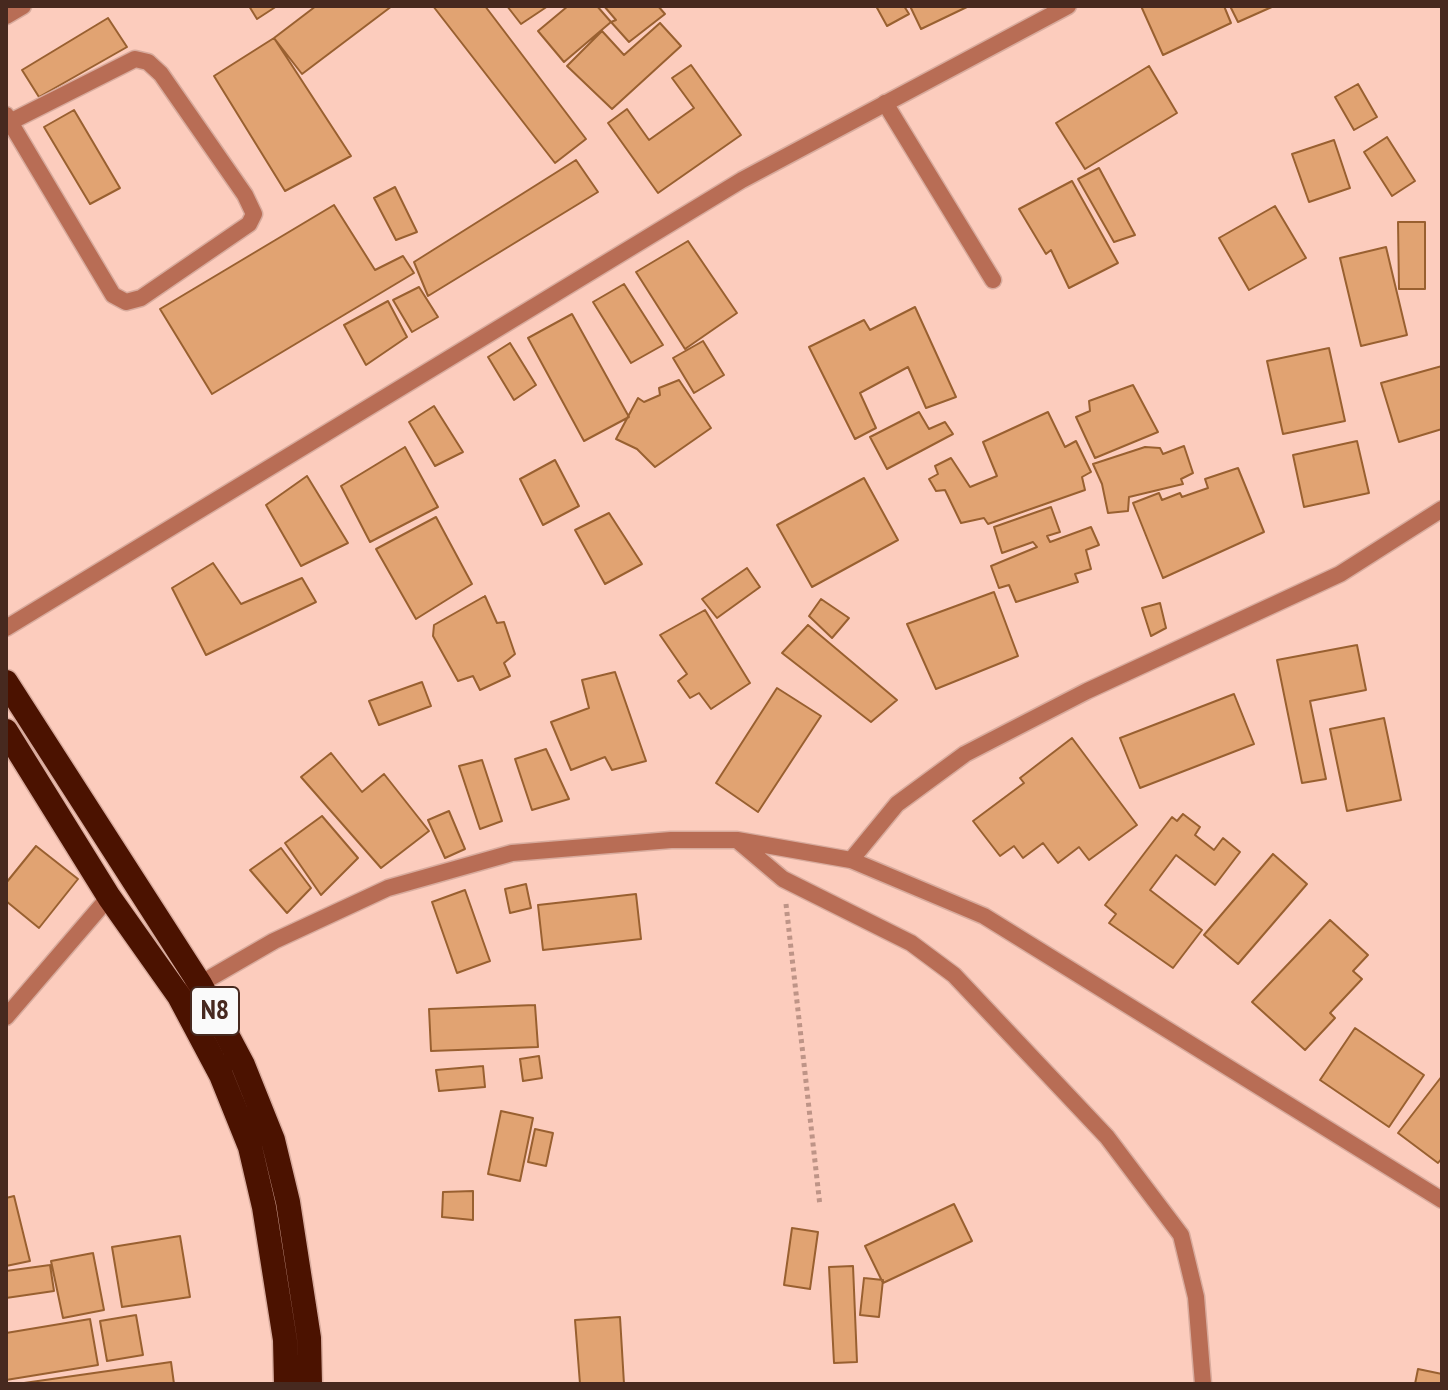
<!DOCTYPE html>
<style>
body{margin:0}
#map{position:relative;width:1448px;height:1390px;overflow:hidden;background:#fcccbd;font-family:"PT Sans Narrow",sans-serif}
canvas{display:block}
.frame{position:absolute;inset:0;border:8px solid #47291f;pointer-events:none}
</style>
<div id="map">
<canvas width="1448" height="1390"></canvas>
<div class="frame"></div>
</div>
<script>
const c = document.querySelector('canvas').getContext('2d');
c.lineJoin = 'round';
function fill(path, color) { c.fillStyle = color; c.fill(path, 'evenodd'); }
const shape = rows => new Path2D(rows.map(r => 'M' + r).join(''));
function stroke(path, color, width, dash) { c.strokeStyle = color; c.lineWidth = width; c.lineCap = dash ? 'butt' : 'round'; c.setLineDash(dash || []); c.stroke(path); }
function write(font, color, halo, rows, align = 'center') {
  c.font = font + ' "PT Sans Narrow",sans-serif'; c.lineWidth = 8; c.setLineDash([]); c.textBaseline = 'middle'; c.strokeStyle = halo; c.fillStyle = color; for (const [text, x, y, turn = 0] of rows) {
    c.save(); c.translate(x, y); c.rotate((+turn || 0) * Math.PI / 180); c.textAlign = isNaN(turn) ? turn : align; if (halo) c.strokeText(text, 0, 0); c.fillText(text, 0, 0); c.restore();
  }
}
const building = shape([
 [249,6,277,6,257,19,249,6],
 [316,6,392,6,302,74,274,38,316,6],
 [433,6,485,6,586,139,555,163,433,6],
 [507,6,548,6,521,24,507,6],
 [568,6,597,6,611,22,564,62,538,31,568,6],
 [604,6,658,6,665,14,629,42,611,22,616,20,604,6],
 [876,6,904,6,909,14,887,26,876,6],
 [910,6,969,6,921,29,910,6],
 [1141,6,1224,6,1231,23,1163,55,1141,6],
 [1230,6,1274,6,1238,22,1230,6],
 [108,18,127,47,39,97,22,70,108,18],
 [660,23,681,46,612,109,567,66,602,31,624,55,660,23],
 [274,38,351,156,285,191,214,76,274,38],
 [691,65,741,135,658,193,608,123,627,109,649,140,694,108,672,78,691,65],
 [1149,66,1177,113,1085,169,1056,123,1149,66],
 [1358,84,1377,117,1354,130,1335,97,1358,84],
 [74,110,120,188,90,204,44,127,74,110],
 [1387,137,1415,181,1392,196,1364,152,1387,137],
 [1334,140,1350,188,1309,202,1292,154,1334,140],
 [576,160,598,192,428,296,414,262,576,160],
 [1099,168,1135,235,1114,242,1078,179,1099,168],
 [1072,181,1118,263,1069,288,1051,250,1046,254,1019,209,1072,181],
 [395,187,417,232,396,240,374,198,395,187],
 [334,205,375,270,403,256,414,273,212,394,160,309,334,205],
 [1275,206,1306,258,1249,290,1219,238,1275,206],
 [1398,222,1425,222,1425,289,1399,289,1398,222],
 [688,241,737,313,685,349,636,272,688,241],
 [1386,247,1407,335,1361,346,1340,258,1386,247],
 [624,284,663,345,631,363,593,302,624,284],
 [419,287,438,317,412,332,393,300,419,287],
 [388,301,407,337,366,365,344,325,388,301],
 [915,307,956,397,926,408,908,367,860,393,876,428,855,439,809,347,864,320,870,330,915,307],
 [572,314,629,417,584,441,528,338,572,314],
 [703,341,724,375,694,393,673,358,703,341],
 [510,343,536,385,514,400,488,357,510,343],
 [1329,348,1345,421,1283,434,1267,361,1329,348],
 [1442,366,1442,429,1399,442,1381,383,1442,366],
 [679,380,711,428,655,467,637,449,616,439,638,398,644,402,660,395,659,388,679,380],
 [1133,385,1158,432,1095,458,1076,417,1090,411,1089,401,1133,385],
 [434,406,463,452,435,466,409,422,434,406],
 [919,412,929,429,945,422,953,434,887,469,870,437,919,412],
 [1048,412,1065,447,1076,441,1091,472,1082,477,1085,490,988,524,984,518,961,523,945,490,936,491,929,479,938,474,935,466,951,458,970,487,997,476,983,442,1048,412],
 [1357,441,1369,493,1304,507,1293,455,1357,441],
 [1184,446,1193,473,1181,479,1183,484,1129,497,1128,511,1108,513,1102,484,1093,464,1145,447,1160,448,1163,454,1184,446],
 [405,447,438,507,370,542,341,486,405,447],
 [555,460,579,506,543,525,520,479,555,460],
 [1238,468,1264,532,1163,578,1133,503,1159,493,1162,500,1180,493,1182,497,1208,488,1205,479,1238,468],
 [307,476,348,543,301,566,266,505,307,476],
 [864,478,898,540,812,587,777,525,864,478],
 [1051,507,1060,532,1047,536,1050,542,1091,527,1099,545,1086,550,1091,569,1075,574,1078,582,1016,602,1009,585,999,588,991,566,1037,547,1033,542,1002,553,994,527,1051,507],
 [609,513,642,564,605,584,575,530,609,513],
 [436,517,472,584,416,619,376,549,436,517],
 [213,563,241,604,302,578,316,602,206,655,172,588,213,563],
 [747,568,760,587,717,618,702,599,747,568],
 [994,592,1018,656,936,689,907,624,994,592],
 [485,596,497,623,504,622,515,654,504,663,510,676,480,690,473,676,458,681,433,636,434,625,485,596],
 [821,599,849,618,832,638,809,616,821,599],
 [1160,603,1166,628,1151,636,1142,608,1160,603],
 [705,610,750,683,711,709,699,693,690,698,678,681,687,674,660,635,705,610],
 [808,625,897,700,871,722,782,653,808,625],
 [1357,645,1366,690,1310,701,1326,779,1302,783,1277,660,1357,645],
 [615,672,646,761,612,770,605,757,571,770,551,722,589,708,582,680,615,672],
 [422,682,431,706,379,725,369,701,422,682],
 [777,688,821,716,758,812,716,783,777,688],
 [1234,694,1254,744,1140,788,1120,738,1234,694],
 [1384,718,1401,800,1347,811,1330,729,1384,718],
 [1072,738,1137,825,1089,860,1079,847,1058,863,1043,843,1023,858,1014,846,1000,856,973,821,1024,783,1020,778,1072,738],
 [546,749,569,799,532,810,515,759,546,749],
 [331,753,362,792,384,774,429,831,381,868,301,777,331,753],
 [482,760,502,821,480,829,459,766,482,760],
 [449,811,465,849,445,858,428,820,449,811],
 [1183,814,1200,827,1195,835,1214,850,1223,838,1240,852,1215,885,1176,855,1150,890,1202,930,1173,968,1109,923,1116,914,1105,905,1172,817,1177,821,1183,814],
 [322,816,358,858,321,895,285,843,322,816],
 [36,846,78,879,39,928,6,901,6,883,36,846],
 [281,848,311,888,287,913,250,870,281,848],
 [1273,854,1307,884,1238,964,1204,935,1273,854],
 [526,884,531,908,510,913,505,889,526,884],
 [465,890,490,961,457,973,432,902,465,890],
 [636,894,641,939,543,950,538,905,636,894],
 [1330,920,1368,955,1353,971,1362,979,1330,1013,1335,1018,1305,1050,1252,1002,1330,920],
 [535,1005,538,1047,431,1051,429,1009,535,1005],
 [1355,1028,1424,1075,1389,1127,1320,1080,1355,1028],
 [539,1056,542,1078,523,1081,520,1059,539,1056],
 [483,1066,485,1087,439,1091,436,1070,483,1066],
 [1442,1076,1442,1158,1438,1163,1398,1133,1442,1076],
 [501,1111,533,1118,520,1181,488,1174,501,1111],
 [535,1129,553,1133,546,1166,528,1162,535,1129],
 [473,1191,473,1220,442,1217,443,1192,473,1191],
 [14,1196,30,1261,6,1266,6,1198,14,1196],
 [954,1204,972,1241,883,1283,865,1246,954,1204],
 [792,1228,818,1232,810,1289,784,1285,792,1228],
 [180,1236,190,1297,122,1307,112,1247,180,1236],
 [93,1253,104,1310,63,1318,51,1261,93,1253],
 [50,1265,54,1291,6,1298,6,1271,50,1265],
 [853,1266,857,1362,834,1363,829,1267,853,1266],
 [864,1278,883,1280,879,1317,860,1315,864,1278],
 [136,1315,143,1355,107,1361,100,1321,136,1315],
 [620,1317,624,1384,580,1384,575,1320,620,1317],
 [90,1319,98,1365,6,1380,6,1333,90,1319],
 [171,1362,174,1384,17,1384,171,1362],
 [1418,1369,1442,1374,1442,1384,1415,1384,1418,1369]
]);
fill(building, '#e1a372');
stroke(building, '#996030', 2);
const lane = shape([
 [885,103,993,280],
 [6,115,10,122,113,295,126,302,141,298,249,224,254,214,245,195,161,74,148,62,135,59,10,122]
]);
const street = shape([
 [6,16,23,6],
 [6,628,742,180,1068,6],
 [738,841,783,879,911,943,954,975,1107,1137,1181,1235,1196,1297,1203,1384],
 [851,860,897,804,965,754,1087,691,1340,574,1442,509],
 [191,989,274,941,388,888,512,853,671,840,737,840,851,860,984,916,1442,1200],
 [6,1017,109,897]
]);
const highway = shape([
 [6,682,200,984,243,1065,273,1140,288,1202,309,1338,310,1384],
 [6,731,109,897,179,996,221,1075,250,1147,264,1207,285,1340,286,1384]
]);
stroke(lane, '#d8ab9d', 19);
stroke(street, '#d8ab9d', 19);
stroke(highway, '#d8ab9d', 27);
stroke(shape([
 [786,904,820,1206]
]), '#be9487', 5, [4, 4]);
stroke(lane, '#b86d55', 16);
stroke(street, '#b86d55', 16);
stroke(highway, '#4b1200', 24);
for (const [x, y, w] of [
 [215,1011,48]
]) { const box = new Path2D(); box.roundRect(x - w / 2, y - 24, w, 48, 6); c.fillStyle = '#fafafa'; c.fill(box); stroke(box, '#47291f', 2); }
write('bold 28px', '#47291f', null, [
 ["N8",215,1011]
]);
</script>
